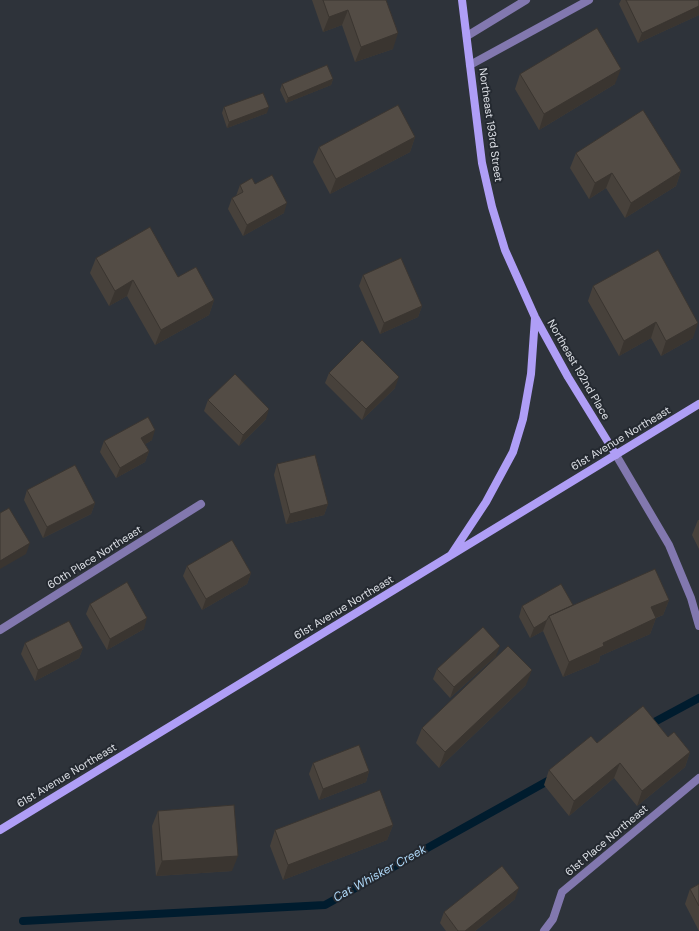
<!DOCTYPE html>
<style>
body{margin:0}
canvas{display:block;background:#2e333a}
</style>
<canvas width="699" height="931"></canvas>
<script>
const c = document.querySelector('canvas').getContext('2d');
c.lineJoin = 'round';
const shape = rows => new Path2D(rows.map(r => 'M' + r).join(''));
function stroke(path, color, width, dash) { c.strokeStyle = color; c.lineWidth = width; c.lineCap = dash ? 'butt' : 'round'; c.setLineDash(dash || []); c.stroke(path); }
function fill(path, color) { c.fillStyle = color; c.fill(path, 'evenodd'); }
function write(font, color, halo, rows, align = 'center') {
  c.font = font + ' "DM Sans",sans-serif'; c.lineWidth = 4; c.setLineDash([]); c.textBaseline = 'middle'; c.strokeStyle = halo; c.fillStyle = color; for (const [text, x, y, turn = 0] of rows) {
    c.save(); c.translate(x, y); c.rotate((+turn || 0) * Math.PI / 180); c.textAlign = isNaN(turn) ? turn : align; if (halo) c.strokeText(text, 0, 0); c.fillText(text, 0, 0); c.restore();
  }
}
stroke(shape([
 [647,726,699,698],
 [23,921,325,905,553,778]
]), '#001c2e', 8);
stroke(shape([
 [467,36,526,0],
 [470,65,589,0],
 [616,455,669,545,691,598,699,626],
 [0,630,201,504],
 [544,931,553,919,562,892,699,778]
]), '#8278af', 8);
stroke(shape([
 [462,0,482,163,492,207,505,250,535,317,568,377,616,455],
 [451,555,486,502,513,452,523,419,531,374,535,318],
 [0,830,699,404]
]), '#af9ef6', 8);
fill(shape([
 [312,0,386,0,393,49,355,62,342,25,323,32],
 [621,0,699,0,699,15,638,43,619,4],
 [520,74,615,84,539,130,515,89],
 [333,79,331,85,286,103,280,90,282,84],
 [224,107,267,113,227,128,222,113],
 [415,137,410,152,330,194,313,162,319,147],
 [576,153,681,171,676,186,625,218,606,188,589,199,570,168],
 [255,184,284,213,243,236,228,209,232,198,236,196,240,185],
 [96,258,178,277,214,300,209,315,155,345,127,296,109,306,90,273],
 [363,275,422,306,418,317,380,334,359,286],
 [593,286,693,338,661,356,651,338,619,356,588,301],
 [329,373,395,388,362,420,325,383],
 [208,400,266,419,239,446,204,411],
 [152,440,145,444,149,451,145,462,116,478,100,452,104,441],
 [277,464,328,504,324,515,286,524,274,475],
 [27,490,95,503,91,514,43,538,24,500],
 [698,520,699,520,699,549,692,535],
 [187,566,251,573,247,584,202,610,183,576],
 [669,600,663,615,656,618,650,634,600,656,599,662,563,677,543,631,530,638,519,617,522,606,573,605],
 [90,604,144,629,107,650,86,614],
 [25,643,83,648,79,658,35,681,21,654],
 [496,656,450,698,433,679,437,669],
 [526,685,439,768,416,743,422,728],
 [668,737,690,752,685,767,637,806,614,778,569,816,544,785,549,770,597,743],
 [313,763,369,771,366,782,319,800,309,774],
 [158,811,232,871,156,876,152,826],
 [393,825,387,840,283,880,270,846,275,830],
 [699,884,699,931,685,904,690,889],
 [515,899,475,931,446,931,440,923,444,912]
]), '#47413b');
fill(shape([
 [699,6,699,15,638,43,642,33],
 [348,10,342,25,323,32,329,17],
 [398,33,393,49,355,62,361,47],
 [621,69,615,84,539,130,544,114],
 [333,79,331,85,286,103,288,98],
 [269,107,267,113,227,128,229,122],
 [415,137,410,152,330,194,336,179],
 [681,171,676,186,625,218,631,203],
 [612,173,606,188,589,199,595,183],
 [287,203,284,213,243,236,247,225],
 [133,280,127,296,109,306,115,291],
 [214,300,209,315,155,345,161,330],
 [422,306,418,317,380,334,384,323],
 [656,322,651,338,619,356,624,341],
 [698,323,693,338,661,356,666,341],
 [399,377,395,388,362,420,366,409],
 [269,409,266,419,239,446,243,435],
 [155,430,152,440,137,449,141,438],
 [149,451,145,462,116,478,120,468],
 [95,503,91,514,43,538,47,527],
 [328,504,324,515,286,524,290,514],
 [30,543,26,554,0,569,0,561],
 [251,573,247,584,202,610,206,599],
 [669,600,663,615,645,622,651,607],
 [147,618,144,629,107,650,110,639],
 [656,618,650,634,600,656,599,662,563,677,569,662,603,643],
 [547,620,543,631,530,638,534,628],
 [500,646,496,656,450,698,454,687],
 [83,648,79,658,35,681,38,670],
 [532,670,526,685,439,768,445,752],
 [690,752,685,767,637,806,642,791],
 [620,763,614,778,569,816,574,801],
 [369,771,366,782,319,800,323,789],
 [393,825,387,840,283,880,288,865],
 [238,856,232,871,156,876,162,861],
 [519,888,515,899,475,931,465,931]
]), '#3a3530');
const building = shape([
 [323,0,386,0,398,33,361,47,348,10,329,17,323,0],
 [626,0,699,0,699,6,642,33,626,0],
 [597,28,621,69,544,114,520,74,597,28],
 [327,65,333,79,288,98,282,84,327,65],
 [263,93,269,107,229,122,224,107,263,93],
 [398,105,415,137,336,179,319,147,398,105],
 [643,110,681,171,631,203,612,173,595,183,576,153,643,110],
 [272,175,287,203,247,225,232,198,243,192,240,185,252,178,255,184,272,175],
 [150,227,178,277,196,267,214,300,161,330,133,280,115,291,96,258,150,227],
 [658,250,698,323,666,341,656,322,624,341,593,286,658,250],
 [401,258,422,306,384,323,363,275,401,258],
 [362,340,399,377,366,409,329,373,362,340],
 [235,374,269,409,243,435,208,400,235,374],
 [148,417,155,430,141,438,149,451,120,468,104,441,148,417],
 [315,455,328,504,290,514,277,464,315,455],
 [75,465,95,503,47,527,27,490,75,465],
 [9,508,30,543,0,561,0,513,9,508],
 [232,540,251,573,206,599,187,566,232,540],
 [655,569,669,600,651,607,656,618,603,643,604,646,569,662,549,616,655,569],
 [127,582,147,618,110,639,90,604,127,582],
 [561,584,573,605,549,616,547,620,534,628,522,606,561,584],
 [69,621,83,648,38,670,25,643,69,621],
 [483,627,500,646,454,687,437,669,483,627],
 [508,646,532,670,445,752,422,728,508,646],
 [643,706,668,737,674,732,690,752,642,791,620,763,574,801,549,770,591,736,597,743,643,706],
 [359,745,369,771,323,789,313,763,359,745],
 [380,790,393,825,288,865,275,830,380,790],
 [234,805,238,856,162,861,158,811,234,805],
 [502,866,519,888,465,931,458,931,444,912,502,866],
 [699,884,699,906,690,889,699,884]
]);
fill(building, '#534c45');
stroke(building, '#3a3530', 1);
write('11px', '#dde0e6', '#242930', [
 ["Northeast 193rd Street",490,125,82],
 ["Northeast 192nd Place",578,370,60],
 ["61st Avenue Northeast",621,439,-31],
 ["60th Place Northeast",95,558,-32],
 ["61st Avenue Northeast",344,608,-31],
 ["61st Avenue Northeast",67,776,-31],
 ["61st Place Northeast",607,841,-40]
]);
write('italic 12px', '#b0dafa', '#242930', [
 ["Cat Whisker Creek",380,874,-29]
]);
</script>
